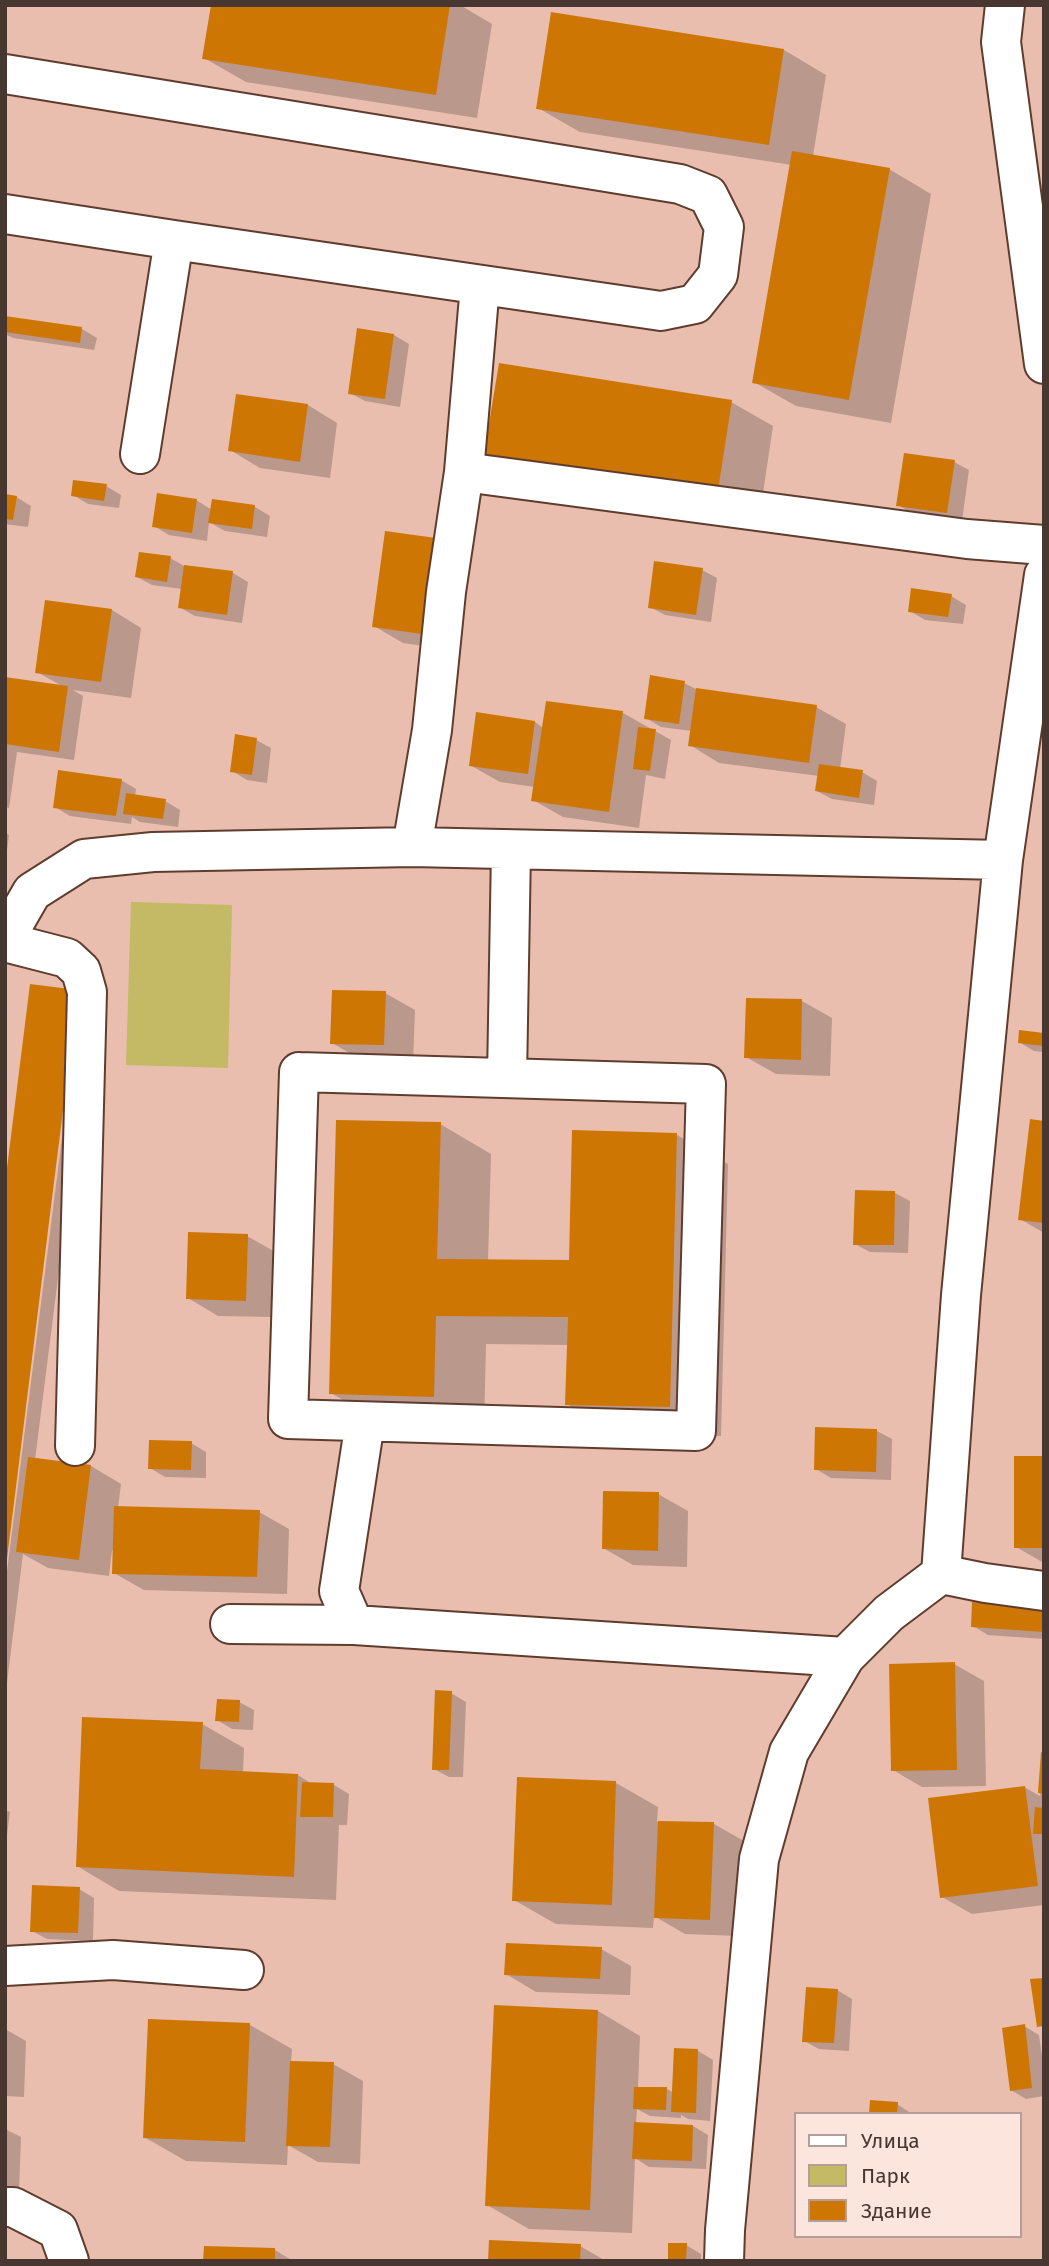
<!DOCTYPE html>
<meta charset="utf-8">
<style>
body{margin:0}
#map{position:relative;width:1049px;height:2266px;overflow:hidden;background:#e9beae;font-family:"Fira Sans",sans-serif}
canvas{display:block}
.frame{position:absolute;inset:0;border:7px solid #483730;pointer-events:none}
.legend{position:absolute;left:794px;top:2112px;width:228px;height:126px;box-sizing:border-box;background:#fbe5dc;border:2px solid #b39f97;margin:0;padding:9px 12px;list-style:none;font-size:21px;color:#483730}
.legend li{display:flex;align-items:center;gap:14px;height:35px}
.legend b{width:35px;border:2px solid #b39f97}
</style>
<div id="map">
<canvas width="1049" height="2266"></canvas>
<div class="frame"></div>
<ul class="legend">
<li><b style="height:9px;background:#fff"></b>Улица</li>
<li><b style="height:19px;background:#c4b964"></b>Парк</li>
<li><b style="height:19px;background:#cd7603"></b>Здание</li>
</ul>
</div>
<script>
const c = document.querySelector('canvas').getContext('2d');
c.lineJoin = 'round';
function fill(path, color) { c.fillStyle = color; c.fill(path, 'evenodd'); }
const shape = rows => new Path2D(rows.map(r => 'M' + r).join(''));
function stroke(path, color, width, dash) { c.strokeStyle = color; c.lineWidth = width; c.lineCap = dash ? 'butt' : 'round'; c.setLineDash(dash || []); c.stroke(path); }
fill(shape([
 [131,902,232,905,228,1068,126,1065]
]), '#c4b964');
fill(shape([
 [212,5,460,5,492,24,477,118,246,82,204,58],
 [784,50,826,75,813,156,889,169,931,194,891,423,796,406,754,382,792,165,580,132,538,108],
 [5,318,82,329,97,338,94,350,13,338,5,334],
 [394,335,409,344,400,407,365,401,350,393],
 [731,402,773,426,759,520,527,483],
 [308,405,337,423,330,478,260,468,230,450],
 [954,462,969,470,962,521,913,514,898,505],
 [106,486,121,495,119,508,88,504,73,495],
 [5,496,16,497,31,506,28,527,5,524],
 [196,500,212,510,213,501,255,507,270,516,267,537,225,531,209,522,207,541,169,535,154,526],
 [435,540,452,650,403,643,374,626],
 [170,558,186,567,233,573,248,582,242,623,195,616,179,607,182,589,152,585,137,577],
 [702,570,717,578,711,622,665,615,650,607],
 [951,596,966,605,963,624,925,620,910,611],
 [112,610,141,628,131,698,73,690,83,696,74,760,17,752,9,808,5,807,5,678,62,686,37,672],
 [684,683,698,690,816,707,846,724,840,769,862,772,877,781,874,805,832,799,817,791,819,776,719,763,690,745,692,731,661,727,646,718],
 [547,703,623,713,671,740,665,779,646,775,639,828,563,817,533,800,535,787,500,782,470,765,535,722,543,728],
 [256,740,271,748,267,783,247,780,232,771],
 [121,780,136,789,135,797,165,801,180,810,178,827,140,822,132,817,131,824,70,816,55,807],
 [5,833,9,835,5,865],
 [32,986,78,992,93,1001,35,1460,91,1466,121,1484,118,1508,259,1512,289,1529,287,1594,144,1590,114,1573,115,1550,112,1550,109,1576,48,1568,23,1554,5,1699,5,1587,80,996,76,996,5,1559,5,1198],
 [385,993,415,1010,413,1061,362,1060,332,1043],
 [802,1001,832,1018,830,1076,776,1074,746,1057],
 [1044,1035,1044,1052,1034,1051,1019,1042],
 [1044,1122,1044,1233,1020,1219],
 [440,1124,491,1154,488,1261,571,1262,677,1135,728,1164,721,1436,618,1433,567,1404,569,1345,486,1344,484,1425,382,1423,331,1393],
 [895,1193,910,1201,908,1253,870,1252,855,1244],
 [247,1236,277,1253,275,1317,218,1316,188,1298],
 [877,1431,892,1439,891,1480,831,1478,816,1469],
 [191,1443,206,1452,206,1478,165,1477,150,1468],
 [1044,1458,1044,1563,1016,1547],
 [658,1494,688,1511,687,1567,633,1565,603,1548],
 [1044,1609,1044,1639,988,1635,973,1626],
 [954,1664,984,1681,986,1786,922,1787,893,1770],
 [451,1693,466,1702,463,1777,449,1777,434,1769],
 [239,1702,254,1710,253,1730,232,1729,217,1720],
 [202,1724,244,1748,243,1773,298,1775,312,1784,334,1785,349,1794,347,1825,339,1825,336,1900,119,1891,77,1866],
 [1043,1754,1044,1905,972,1914,942,1897,1024,1787,1040,1796],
 [616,1783,658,1807,657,1822,714,1824,744,1841,740,1936,685,1934,654,1916,653,1928,556,1924,514,1900],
 [5,1810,10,1812,5,1850],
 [79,1889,94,1898,93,1941,47,1939,32,1931],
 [601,1949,631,1966,630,1995,536,1992,506,1974],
 [837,1990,852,1999,849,2051,819,2049,804,2041],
 [598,2011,640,2036,638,2088,667,2089,674,2093,676,2050,698,2051,713,2060,710,2121,688,2119,681,2115,681,2118,650,2116,637,2109,636,2124,693,2126,708,2135,706,2169,649,2167,635,2158,632,2233,529,2229,487,2205],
 [250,2025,292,2049,291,2062,333,2064,363,2081,360,2164,318,2162,288,2145,287,2165,186,2161,144,2137],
 [1024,2026,1039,2035,1044,2071,1044,2096,1026,2099,1011,2090],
 [5,2029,26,2041,24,2097,5,2096],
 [897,2104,912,2114,870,2114],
 [5,2129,21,2137,19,2191,5,2190],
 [686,2245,701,2254,701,2261,669,2261],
 [580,2246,606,2261,490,2261],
 [275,2250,293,2261,205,2261]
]), '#0003');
fill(shape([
 [211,5,450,5,436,95,202,59],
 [551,12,784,49,769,145,536,109],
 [792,151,890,168,849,400,752,383],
 [5,316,82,327,80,343,5,332],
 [357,328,394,334,385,399,348,394],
 [499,363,732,400,717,497,483,460],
 [236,394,308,404,300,462,228,451],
 [904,453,955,460,947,513,896,506],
 [73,480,107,484,104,501,71,496],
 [157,493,197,499,192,533,152,527],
 [5,494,17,496,13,520,5,519],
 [212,499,255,505,252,529,208,523],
 [385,531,436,538,422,634,372,627],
 [139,552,171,556,167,582,135,577],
 [654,561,703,568,696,615,648,608],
 [184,565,233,571,227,615,178,608],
 [911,588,952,594,948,617,908,612],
 [45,600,112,609,101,682,35,673],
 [650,675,685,681,679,724,644,719],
 [5,677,68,686,59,752,5,744],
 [696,688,817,705,809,763,688,746],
 [546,701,623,711,609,812,531,801],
 [476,712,535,721,528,774,469,766],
 [638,727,656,729,650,771,633,769],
 [235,734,257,738,252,775,230,772],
 [819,764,863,770,859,798,815,791],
 [58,770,122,779,116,816,53,808],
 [126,793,166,799,163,819,123,814],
 [30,984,78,990,7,1559,5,1559,5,1184],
 [332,990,386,991,384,1045,330,1044],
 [746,998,802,999,801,1060,744,1058],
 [1019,1030,1044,1033,1044,1046,1018,1043],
 [1030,1119,1044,1121,1044,1223,1018,1220],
 [336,1120,441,1122,437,1259,569,1260,572,1130,677,1133,670,1407,565,1405,568,1317,436,1316,434,1397,329,1394],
 [855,1190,895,1191,894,1245,853,1245],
 [188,1232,248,1234,246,1301,186,1299],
 [815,1427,877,1429,876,1472,814,1470],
 [149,1440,192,1441,191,1470,148,1469],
 [1014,1456,1044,1456,1044,1548,1014,1548],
 [28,1457,91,1465,79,1560,16,1552],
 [603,1491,659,1492,658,1551,602,1549],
 [114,1506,260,1510,257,1577,112,1574],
 [972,1602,1044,1607,1044,1632,971,1627],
 [955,1662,957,1770,891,1771,889,1664],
 [435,1690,452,1691,449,1770,432,1770],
 [217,1699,240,1700,239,1722,215,1721],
 [82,1717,203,1722,200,1769,298,1774,294,1877,76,1867],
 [1041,1752,1044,1753,1044,1794,1038,1793],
 [517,1777,616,1781,612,1905,512,1901],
 [302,1782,334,1783,333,1817,300,1817],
 [1025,1786,1038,1886,940,1898,928,1798],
 [1035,1807,1044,1808,1044,1834,1033,1834],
 [658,1821,714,1822,710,1920,654,1918],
 [32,1885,80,1887,78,1933,30,1932],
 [506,1943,602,1947,600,1979,504,1975],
 [1044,1978,1044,2026,1037,2027,1030,1979],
 [806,1987,838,1989,834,2043,802,2042],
 [494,2005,598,2010,590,2210,485,2206],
 [148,2019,250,2023,245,2142,143,2138],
 [1025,2024,1032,2088,1010,2091,1002,2028],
 [674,2048,698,2049,696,2113,671,2112],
 [290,2061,334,2062,330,2147,286,2146],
 [634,2087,667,2087,666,2110,633,2109],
 [870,2100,898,2102,897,2114,869,2114],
 [634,2122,693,2125,692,2161,632,2159],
 [489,2240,581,2244,580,2261,488,2261],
 [668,2243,687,2243,686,2261,668,2261],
 [204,2246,275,2248,275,2261,203,2261]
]), '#cd7603');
const minor = shape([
 [1005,5,1001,42,1044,364],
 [5,74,680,184,708,195,724,227,718,275,695,304,661,311,174,240,5,214],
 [140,454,174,240],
 [464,472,967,539,1044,545],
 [412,847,432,730,446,592,464,472,480,285],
 [5,939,32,892,84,859,153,852,412,847,1003,860],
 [5,942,67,958,81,971,87,992,75,1446],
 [299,1072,706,1084,696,1431,288,1419,299,1072],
 [507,1078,511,850],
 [941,1574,985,1583,1044,1591],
 [230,1624,354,1625,845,1657],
 [354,1625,339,1591,365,1422],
 [5,1966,113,1960,244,1970],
 [5,2207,13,2207,58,2230,69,2261],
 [724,2261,725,2230,759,1859,789,1752,845,1657,889,1613,941,1574,961,1295,1003,860,1044,575]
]);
stroke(minor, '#5f3c2e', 42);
stroke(minor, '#fff', 38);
</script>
